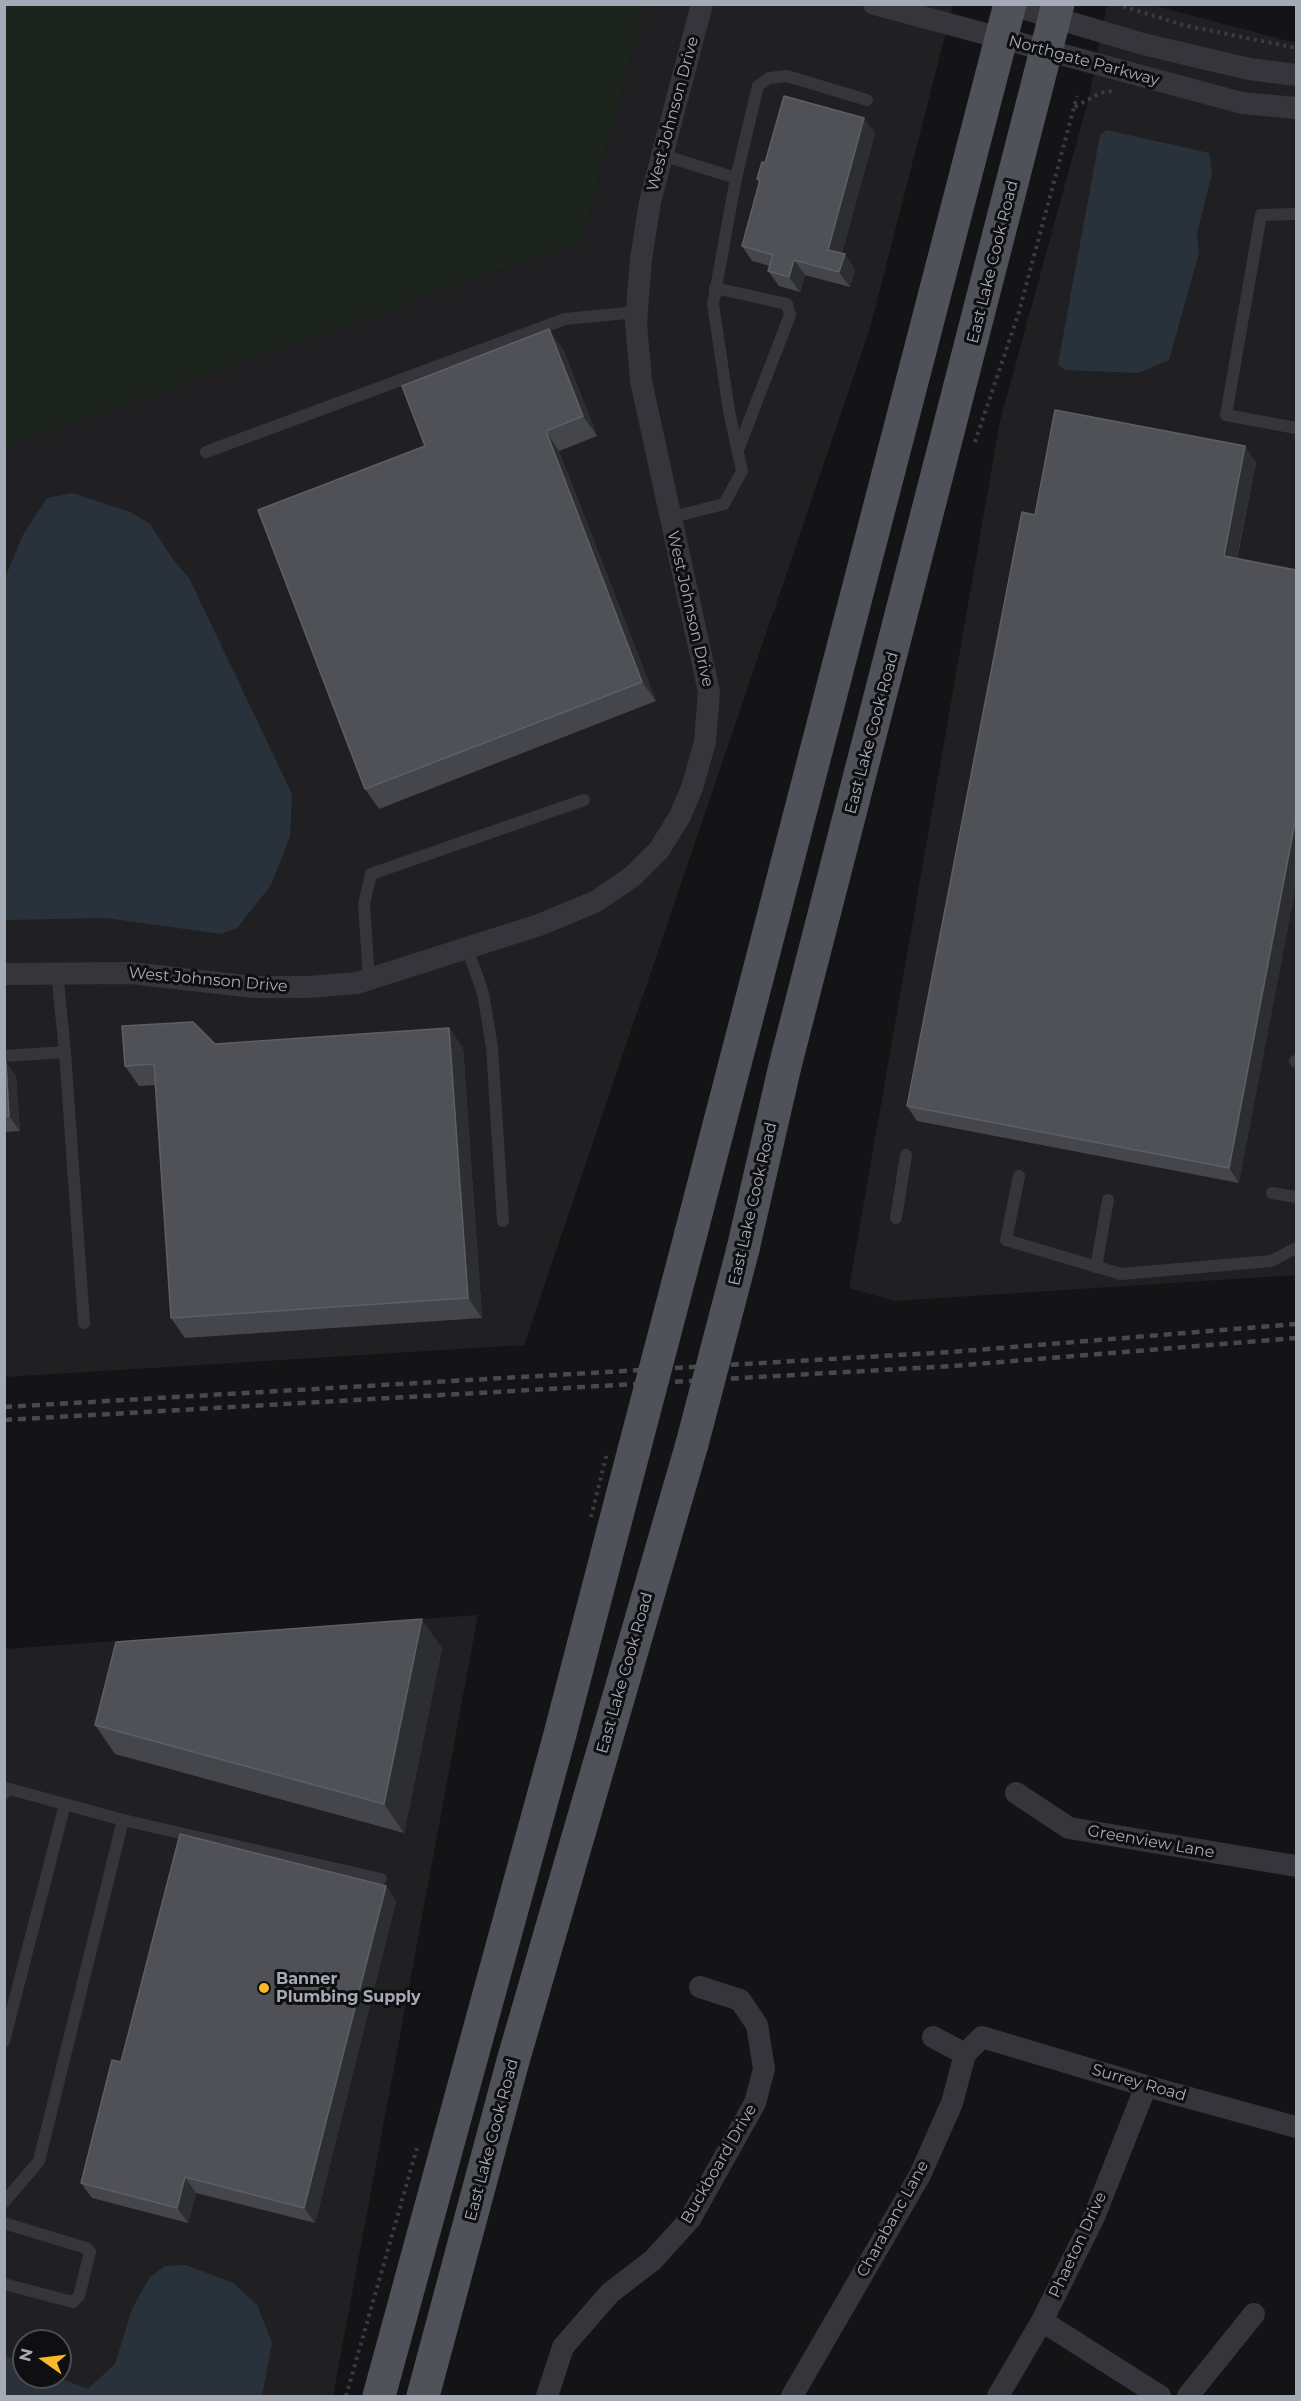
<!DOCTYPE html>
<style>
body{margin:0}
#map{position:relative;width:1301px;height:2401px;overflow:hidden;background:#141416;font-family:Montserrat,sans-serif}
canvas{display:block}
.frame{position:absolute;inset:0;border:6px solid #a5aab7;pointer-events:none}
.north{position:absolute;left:12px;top:2329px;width:60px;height:60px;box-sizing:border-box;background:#0f0f11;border:2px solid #4b4d53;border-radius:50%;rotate:284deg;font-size:16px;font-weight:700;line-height:24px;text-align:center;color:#a5aab7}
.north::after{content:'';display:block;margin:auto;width:21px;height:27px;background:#fab928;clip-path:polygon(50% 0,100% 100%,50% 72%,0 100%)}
</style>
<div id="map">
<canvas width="1301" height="2401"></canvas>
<div class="frame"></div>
<div class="north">N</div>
</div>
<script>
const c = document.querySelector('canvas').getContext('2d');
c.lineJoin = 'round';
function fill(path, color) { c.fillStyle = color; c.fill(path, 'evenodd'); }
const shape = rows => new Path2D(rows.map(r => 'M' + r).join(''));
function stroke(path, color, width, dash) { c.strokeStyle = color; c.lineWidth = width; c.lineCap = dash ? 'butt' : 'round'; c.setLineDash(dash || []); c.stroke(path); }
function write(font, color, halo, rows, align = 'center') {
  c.font = font + ' Montserrat,sans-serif'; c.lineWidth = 6; c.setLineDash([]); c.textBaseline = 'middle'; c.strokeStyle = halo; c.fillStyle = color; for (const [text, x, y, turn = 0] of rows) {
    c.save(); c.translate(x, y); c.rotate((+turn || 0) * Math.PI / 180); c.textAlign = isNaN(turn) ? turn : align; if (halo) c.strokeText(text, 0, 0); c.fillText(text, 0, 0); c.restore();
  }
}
fill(shape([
 [645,5,953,5,870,328,524,1345,5,1377,4,448,582,241],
 [1107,5,1152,5,1296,43,1296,1275,894,1301,849,1288,1000,421,1089,97],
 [478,1615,333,2396,5,2396,5,1649],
 [24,2341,60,2341,60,2377,24,2377]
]), '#202023');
fill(shape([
 [5,4,645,4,645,5,582,241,5,448]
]), '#1c241d');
fill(shape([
 [1107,130,1209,153,1212,173,1197,233,1199,253,1169,360,1138,373,1065,370,1058,364,1100,135],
 [72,493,130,512,150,524,172,558,189,578,292,794,290,836,271,885,237,928,221,934,106,918,5,920,5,578,23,535,47,498],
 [186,2265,233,2283,257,2305,272,2343,262,2396,5,2396,5,2356,24,2364,24,2377,57,2377,88,2389,115,2364,132,2309,150,2277,165,2266]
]), '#29323a');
stroke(shape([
 [1116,4,1183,25,1296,48],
 [1075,107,1100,93,1112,91],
 [975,442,1019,312,1077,96],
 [346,2396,417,2148]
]), '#3b3c42', 4, [3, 4.5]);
stroke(shape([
 [662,155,736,178,713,304,729,411,742,471,724,504,669,518],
 [736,178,758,86,769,78,787,76,867,100],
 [1296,214,1261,215,1226,415,1296,428],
 [715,288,787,304,790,315,738,450],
 [206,452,565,319,637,312],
 [467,948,483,993,492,1047,503,1221],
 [369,979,364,904,371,874,584,800],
 [65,1052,84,1323],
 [4,1056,65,1052,57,972],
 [1295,1061,1296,1062],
 [1019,1176,1006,1240,1121,1274,1271,1261,1296,1248],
 [1272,1193,1296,1197],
 [896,1218,906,1155],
 [1096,1267,1108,1200],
 [4,1794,6,1788,123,1820],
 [4,2041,65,1804],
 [4,2202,39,2161,123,1820,381,1879],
 [4,2223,86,2248,90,2252,79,2296,73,2302,4,2284]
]), '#35353b', 12);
stroke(shape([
 [874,4,1242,103,1296,108],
 [1008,4,1143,44,1249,69,1296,75],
 [4,974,131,973,253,987,309,987,357,983,539,925,595,902,633,876,659,850,680,816,692,788,705,742,709,692,641,381,636,323,641,259,650,202,702,4],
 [1016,1793,1069,1828,1296,1866],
 [933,2037,965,2054],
 [1042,2321,1160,2396],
 [547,2396,563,2347,610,2293,653,2260,690,2219,755,2103,764,2069,757,2025,740,2000,700,1987],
 [792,2396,920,2175,952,2103,965,2054,982,2037,1146,2086,1296,2127],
 [998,2396,1042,2321,1094,2217,1146,2086],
 [1188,2396,1254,2314]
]), '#35353b', 22);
stroke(shape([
 [691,1233,1010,4],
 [743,1249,785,1066,1058,4],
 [379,2396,559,1738,634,1450],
 [423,2396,513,2061,692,1444]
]), '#50525a', 33);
stroke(shape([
 [4,1407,951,1352,1296,1324],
 [4,1420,952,1366,1296,1338]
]), '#474950', 4.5, [8, 6]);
stroke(shape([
 [591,1517,607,1453]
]), '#3b3c42', 4, [3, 4.5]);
stroke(shape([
 [692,1444,743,1249],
 [634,1450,691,1233]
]), '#50525a', 33);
fill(shape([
 [875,133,842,253,855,269,850,287,805,275,800,292,779,286,768,271,770,266,752,261,742,246,759,182,757,179,765,163],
 [563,349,597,436,559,451,656,701,379,809,365,789,425,446],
 [1256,462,1237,559,1239,1183,917,1121,907,1106,1035,515],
 [449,1028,463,1048,482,1318,185,1338,171,1318,155,1085,139,1086,125,1066,215,1044],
 [4,1062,6,1062,16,1077,20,1131,4,1132],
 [442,1648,404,1833,115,1754,95,1725],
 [386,1886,396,1901,315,2223,196,2193,188,2223,92,2198,81,2183,121,2062]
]), '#45464b');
fill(shape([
 [864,118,875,133,839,265,828,250],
 [845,254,855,269,850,287,839,272],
 [794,260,805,275,800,292,789,277],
 [549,329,563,349,597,436,583,416],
 [546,431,559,451,656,701,642,682],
 [1245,446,1256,462,1234,571,1224,556],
 [1296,817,1296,887,1239,1183,1229,1168],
 [449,1028,463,1048,482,1318,468,1298],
 [6,1062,16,1077,20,1131,9,1116],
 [422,1619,442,1648,404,1833,384,1804],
 [386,1886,396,1901,315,2223,304,2208],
 [185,2177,196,2193,188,2223,177,2208]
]), '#2d2e31');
const building = shape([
 [784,96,864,118,828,250,845,254,839,272,794,260,789,277,768,271,773,255,742,246,760,180,757,179,762,162,765,163,784,96],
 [549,329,583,416,546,431,642,682,365,789,258,510,425,446,402,386,549,329],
 [1055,410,1245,446,1224,556,1296,570,1296,817,1229,1168,907,1106,1022,512,1035,515,1055,410],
 [193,1022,215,1044,449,1028,468,1298,171,1318,154,1064,125,1066,122,1026,193,1022],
 [4,1062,6,1062,9,1116,4,1117,4,1062],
 [422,1619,384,1804,95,1725,116,1642,422,1619],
 [180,1834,386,1886,304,2208,185,2177,177,2208,81,2183,112,2060,121,2062,180,1834]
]);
fill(building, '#505157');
stroke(building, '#5d5f66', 1.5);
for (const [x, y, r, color] of [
 [264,1988,6,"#fab928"]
]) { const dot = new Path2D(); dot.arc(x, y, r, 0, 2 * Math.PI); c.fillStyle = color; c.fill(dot); stroke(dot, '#0f0f11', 2); }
write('16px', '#a5aab7', '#0f0f11', [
 ["Northgate Parkway",1084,61,15],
 ["West Johnson Drive",673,114,-75],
 ["East Lake Cook Road",993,262,-76],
 ["West Johnson Drive",690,609,77],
 ["East Lake Cook Road",872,733,-75],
 ["West Johnson Drive",208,980,5],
 ["East Lake Cook Road",753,1204,-77],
 ["East Lake Cook Road",625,1673,-74],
 ["Greenview Lane",1151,1842,10],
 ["Surrey Road",1139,2083,16],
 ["East Lake Cook Road",492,2140,-75],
 ["Buckboard Drive",719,2164,-60],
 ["Charabanc Lane",893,2219,-61],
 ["Phaeton Drive",1078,2245,-65]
]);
write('bold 16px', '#a5aab7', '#0f0f11', [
 ["Banner",276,1979],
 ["Plumbing Supply",276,1997]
], 'left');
</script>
